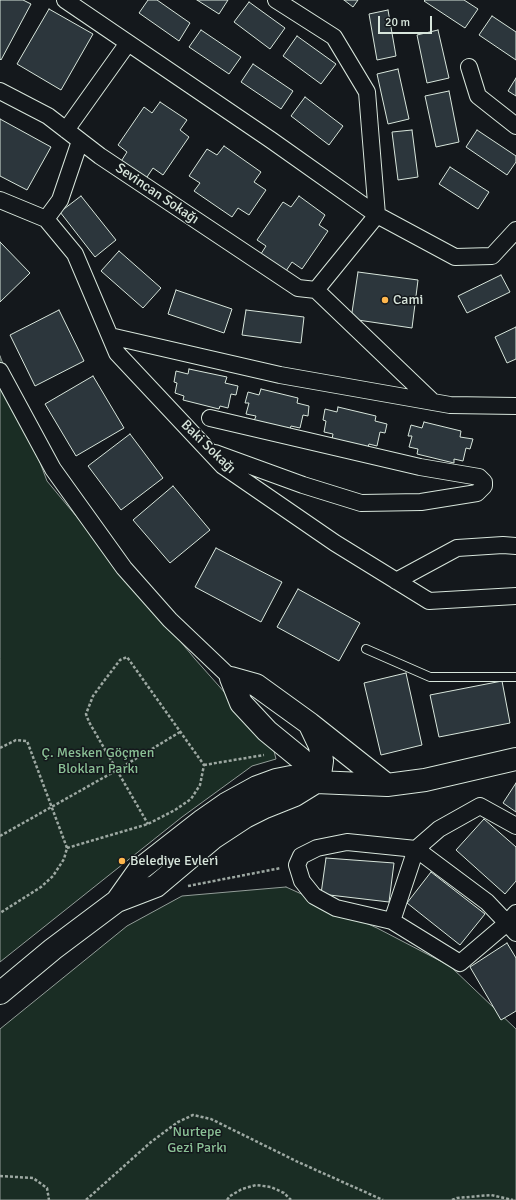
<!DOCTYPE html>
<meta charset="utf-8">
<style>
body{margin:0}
#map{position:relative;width:516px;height:1200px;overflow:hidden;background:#14181c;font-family:Signika,sans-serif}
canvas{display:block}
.scale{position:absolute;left:378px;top:16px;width:54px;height:18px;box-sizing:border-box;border:2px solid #d8e6dc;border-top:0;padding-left:5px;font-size:12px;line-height:14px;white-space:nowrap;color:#d8e6dc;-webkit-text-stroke:3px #14181c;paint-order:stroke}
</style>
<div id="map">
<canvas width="516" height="1200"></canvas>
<div class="scale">20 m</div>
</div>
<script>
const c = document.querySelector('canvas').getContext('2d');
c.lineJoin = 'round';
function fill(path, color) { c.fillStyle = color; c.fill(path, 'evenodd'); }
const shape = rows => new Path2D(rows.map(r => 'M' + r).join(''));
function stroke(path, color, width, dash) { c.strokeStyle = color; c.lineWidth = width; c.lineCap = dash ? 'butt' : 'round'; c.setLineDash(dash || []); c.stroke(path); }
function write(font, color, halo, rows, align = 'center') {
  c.font = font + ' Signika,sans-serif'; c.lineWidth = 3; c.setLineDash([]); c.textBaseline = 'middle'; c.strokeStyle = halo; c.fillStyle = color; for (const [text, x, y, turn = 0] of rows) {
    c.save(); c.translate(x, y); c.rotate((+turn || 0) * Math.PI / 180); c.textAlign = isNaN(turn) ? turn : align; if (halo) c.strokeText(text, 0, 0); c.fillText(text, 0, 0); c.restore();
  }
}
const green = shape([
 [0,356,47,481,195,659,273,747,276,759,252,766,182,817,0,962,0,356],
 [286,887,377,928,450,966,516,1029,516,1200,0,1200,0,1029,127,926,182,896,286,887]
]);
fill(green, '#1a2d24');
stroke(green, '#939e99', 1);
const building = shape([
 [0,0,23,0,31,4,1,60,0,59,0,0],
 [148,0,157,0,190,23,179,41,139,13,148,0],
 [197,0,228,0,219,14,197,0],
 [344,0,358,0,353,7,344,0],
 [425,0,464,0,478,9,465,28,424,1,425,0],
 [249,2,285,28,270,49,234,22,249,2],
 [49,9,93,34,61,90,17,64,49,9],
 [388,10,396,56,377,60,369,14,388,10],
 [492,16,516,32,516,60,479,35,492,16],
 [201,30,241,57,229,74,189,47,201,30],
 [438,30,449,78,427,83,417,35,438,30],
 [297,36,336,64,321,84,283,56,297,36],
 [253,64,293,91,281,109,241,82,253,64],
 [398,69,409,119,388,124,377,74,398,69],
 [516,78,516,96,508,91,516,78],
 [449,91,459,142,436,147,425,96,449,91],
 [305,97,343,126,329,145,291,116,305,97],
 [160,102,187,120,180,130,189,137,163,175,153,168,145,180,120,163,127,152,118,145,144,107,152,113,160,102],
 [0,119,51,147,27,190,0,176,0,119],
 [412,130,418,177,398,180,392,132,412,130],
 [477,130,516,156,516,162,507,175,466,147,477,130],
 [224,146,261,172,254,182,266,190,249,215,238,208,232,217,194,191,200,183,189,176,207,149,217,155,224,146],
 [450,167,489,192,478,209,439,184,450,167],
 [81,196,116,240,95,257,60,212,81,196],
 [299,196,325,215,319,225,328,231,302,269,292,262,284,274,259,257,266,246,257,240,283,202,291,207,299,196],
 [0,242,30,273,0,302,0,242],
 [119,251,161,288,143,308,101,271,119,251],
 [358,272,418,280,412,328,351,319,358,272],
 [501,275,510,292,467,313,458,296,501,275],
 [176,290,232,309,224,333,168,314,176,290],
 [59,310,84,361,35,386,10,335,59,310],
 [246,310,304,317,301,343,242,335,246,310],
 [516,327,516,359,507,363,495,337,516,327],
 [189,369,227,377,225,383,238,386,236,395,231,394,228,408,220,406,219,409,183,400,184,396,175,393,177,383,174,382,176,371,188,374,189,369],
 [93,376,124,428,76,456,45,404,93,376],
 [261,389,298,398,297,403,309,406,308,416,303,415,300,428,291,426,290,429,254,421,256,416,246,414,249,403,245,403,248,392,259,395,261,389],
 [338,407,376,416,375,421,387,424,385,433,380,432,377,446,369,444,368,447,332,439,333,434,324,432,326,421,323,420,325,409,337,412,338,407],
 [424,422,461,431,460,437,473,439,470,449,466,448,463,461,454,459,454,463,417,454,418,449,409,447,412,436,408,436,411,425,422,428,424,422],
 [130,434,163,478,121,510,88,466,130,434],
 [173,486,210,530,170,563,133,520,173,486],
 [216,548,282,582,261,622,195,587,216,548],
 [298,589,360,623,339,661,277,627,298,589],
 [406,673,422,745,381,755,364,683,406,673],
 [502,681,510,723,439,737,430,695,502,681],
 [516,783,516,812,503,803,516,783],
 [484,819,516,847,516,881,505,894,456,850,484,819],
 [326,858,394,863,389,902,321,894,326,858],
 [431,872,485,914,460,945,407,903,431,872],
 [507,943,516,958,516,1011,501,1020,470,967,507,943]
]);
fill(building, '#2c363c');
stroke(building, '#d8e6dc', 1);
const lane = shape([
 [366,649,430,677,516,677]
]);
const street = shape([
 [65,0,271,140,377,215,455,257,492,256,516,230],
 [276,0,334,37,367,92,377,215,316,290],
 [469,67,478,96,516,126],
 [0,91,48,116,100,156,298,288,316,290],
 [66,130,128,43],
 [0,200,46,219,75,254,117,353,223,466,335,543,429,601,516,596],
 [46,219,60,200,80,141],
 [316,290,433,402],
 [110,336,280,375,450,405,516,406],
 [0,371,53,469,124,568,170,620,231,678],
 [210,418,420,467,479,477,484,482,484,486,477,493,421,502,361,503,303,485,215,453],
 [396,581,457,548,503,545,516,546],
 [516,913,507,923,460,963,392,921,336,908,314,896,302,881,297,865,301,856,317,848,347,842,416,849,487,902,507,923,516,933],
 [392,921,416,849,439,829,480,806,516,826]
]);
const secondary = shape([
 [310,725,320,746,322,761,320,775,316,782],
 [316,782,310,769,300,758,267,731,241,703,231,678,256,685,310,724,387,785],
 [117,901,139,870,203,820,226,804,257,787,276,780,291,777,316,782,387,785,425,780,516,759],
 [0,993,53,949,117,901,156,886,213,838,245,817,265,807,295,795,316,782]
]);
stroke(lane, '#d8e6dc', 10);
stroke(street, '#d8e6dc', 18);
stroke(secondary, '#d8e6dc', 24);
stroke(shape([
 [0,748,16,740,27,741,67,848,64,859,53,876,41,887,0,913],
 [204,765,264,755],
 [0,836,117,770,180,732],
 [67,848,148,824,175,810,191,799,200,785,204,765,127,657,120,660,104,681,93,696,86,714,89,722,148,824],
 [188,886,281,868],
 [0,1176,33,1178,47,1188,49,1200],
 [86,1200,151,1142,178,1122,193,1115,211,1119,298,1162,383,1200],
 [227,1200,230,1196,242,1189,256,1185,271,1187,284,1193,291,1200],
 [452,1200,457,1198,491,1195,513,1200]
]), '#9da8a2', 2.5, [3, 2]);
stroke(lane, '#14181c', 8);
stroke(street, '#14181c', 16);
stroke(secondary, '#14181c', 22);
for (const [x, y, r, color] of [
 [385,300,4,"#ffb74d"],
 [122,861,4,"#ffb74d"]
]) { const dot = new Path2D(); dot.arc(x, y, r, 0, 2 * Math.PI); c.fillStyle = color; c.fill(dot); stroke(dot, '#14181c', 1.5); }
write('14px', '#d8e6dc', '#14181c', [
 ["Sevincan Sokağı",157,194,34],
 ["Baki Sokağı",208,447,44]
]);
write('14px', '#d8e6dc', '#14181c', [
 ["Cami",393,300],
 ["Belediye Evleri",130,861]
], 'left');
write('14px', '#8ac095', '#14181c', [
 ["Ç. Mesken Göçmen",98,753],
 ["Blokları Parkı",98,769],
 ["Nurtepe",197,1132],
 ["Gezi Parkı",197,1148]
]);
</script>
